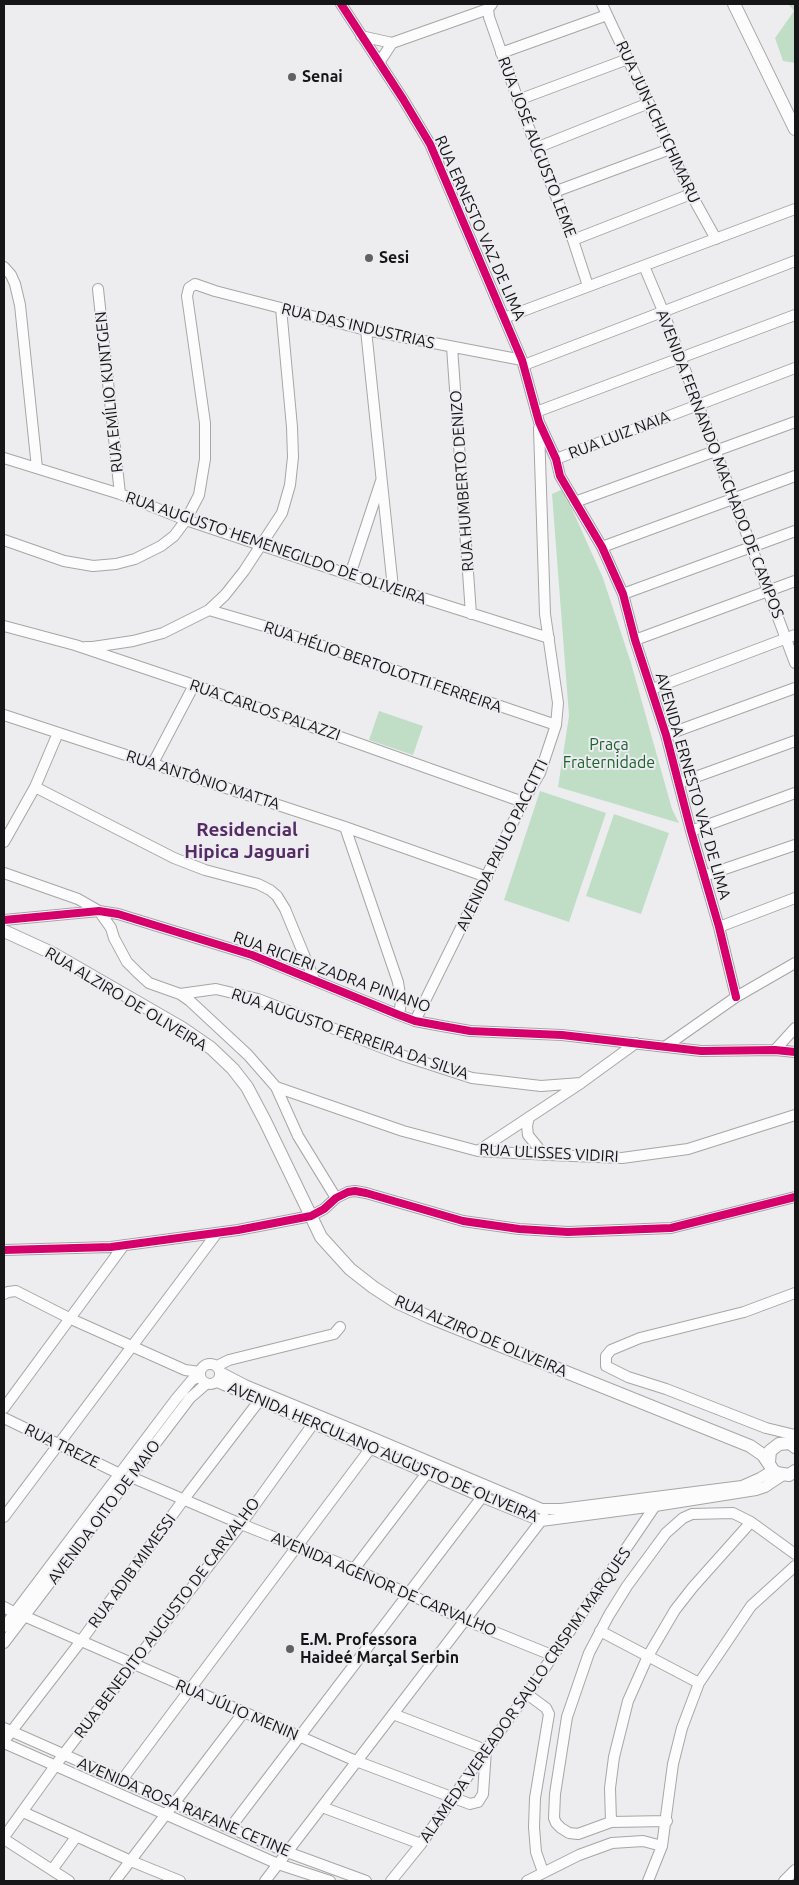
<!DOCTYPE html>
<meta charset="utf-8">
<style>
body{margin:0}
#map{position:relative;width:799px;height:1885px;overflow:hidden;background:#ededf0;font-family:Ubuntu,sans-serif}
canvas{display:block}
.frame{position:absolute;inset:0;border:5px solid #161618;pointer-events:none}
</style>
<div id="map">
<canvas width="799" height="1885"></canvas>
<div class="frame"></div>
</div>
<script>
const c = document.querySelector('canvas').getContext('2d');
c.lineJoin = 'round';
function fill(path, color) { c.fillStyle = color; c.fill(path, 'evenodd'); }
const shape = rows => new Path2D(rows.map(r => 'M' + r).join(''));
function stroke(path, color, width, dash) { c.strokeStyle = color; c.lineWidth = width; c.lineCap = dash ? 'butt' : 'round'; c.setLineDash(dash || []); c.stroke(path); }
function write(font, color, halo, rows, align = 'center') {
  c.font = font + ' Ubuntu,sans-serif'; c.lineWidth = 4; c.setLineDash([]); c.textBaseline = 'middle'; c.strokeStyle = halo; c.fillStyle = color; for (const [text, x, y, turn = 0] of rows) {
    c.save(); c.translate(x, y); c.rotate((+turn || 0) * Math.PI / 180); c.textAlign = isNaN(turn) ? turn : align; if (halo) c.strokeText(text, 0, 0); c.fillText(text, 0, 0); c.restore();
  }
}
fill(shape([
 [788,4,795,4,795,63,783,61,775,38,794,11],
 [563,489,603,578,631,663,672,809,679,823,558,787,569,716,552,494],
 [379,711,423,726,413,755,369,740],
 [540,791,606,813,569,922,504,900],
 [614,814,669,833,641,914,586,896]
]), '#c0dec6');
const minor = shape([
 [341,4,403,99,430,144,522,360,539,422,556,459,560,476,602,547,623,594,635,640,666,735,691,831,719,927,736,997],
 [602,4,691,194,716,239],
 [488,9,489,17,518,100,573,240,588,286],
 [361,36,392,43,488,9,492,4],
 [501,53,607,15],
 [379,63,392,43],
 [518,100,628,59],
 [536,148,649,103],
 [554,192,670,149],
 [573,240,691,194],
 [644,266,663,311,795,663],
 [4,267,11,275,15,284,20,305,37,468],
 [98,289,120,494],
 [504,318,795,209],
 [366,330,393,588],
 [452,347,471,614],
 [524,365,795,261],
 [536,412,795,315],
 [4,458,120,494,186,520,350,575,549,638],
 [556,459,795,368],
 [575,502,795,422],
 [4,540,64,561,93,566,116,564,135,559,161,546,174,536,186,520,199,495,205,459,205,423,187,296,189,288,195,284,215,291,366,330,522,360],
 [602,547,795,476],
 [350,575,381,481],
 [623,594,795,531],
 [209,610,264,626,556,725],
 [4,626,75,645,194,685,523,802],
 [635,640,795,581],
 [86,647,93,647,133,641,163,633,209,610,225,595,244,571,282,513,290,485,293,457,292,427,281,308],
 [652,689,795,635],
 [4,715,345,827,487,877],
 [666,735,795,688],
 [153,763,194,685],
 [679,783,795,741],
 [35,787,174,858,205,870,258,884,270,890,277,896,285,909,314,979],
 [345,827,398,982,401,1002,399,1015],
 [691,831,795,793],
 [4,842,35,787,58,733],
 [4,873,78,899,99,911,111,928,114,938,127,962,138,973,149,983,180,994,190,1001,248,1055,276,1087,298,1136,336,1198],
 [704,876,795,845],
 [4,920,99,911,118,914,252,955,399,1015,415,1021,442,1026,470,1031,562,1035,701,1051,775,1050,795,1052],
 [719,927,795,898],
 [180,994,216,989,258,999,401,1055,472,1078,541,1086,581,1083],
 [415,1021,523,802,540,773,556,725,558,703,545,614,539,428],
 [666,1046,736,997,795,963],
 [775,1050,795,1028],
 [276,1087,403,1131,478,1151,549,1155,622,1158,688,1149,795,1115],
 [529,1117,527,1126,528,1135,540,1150,548,1154],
 [478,1151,581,1083,636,1043],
 [4,1250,111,1247,238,1230,311,1216,324,1209,336,1198,348,1192,355,1191,366,1193,463,1221,519,1229,568,1232,671,1228,795,1197],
 [795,1293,744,1312,640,1338,611,1350,606,1356,606,1366,628,1377,666,1389,766,1428,795,1435],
 [4,1294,8,1292,16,1291,71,1319,185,1370,200,1372],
 '200 1374a10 10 0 1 1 20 0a10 10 0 1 1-20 0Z',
 [217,1366,229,1360,334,1334,340,1327],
 [220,1372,245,1385,376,1439,542,1509,561,1509,742,1486,760,1478,773,1470],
 [217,1382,482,1497,541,1521,655,1506,756,1490,765,1487,783,1475],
 [4,1408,124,1245],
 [4,1418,120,1474],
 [131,1477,241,1524,354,1569,465,1620,554,1656],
 [4,1517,217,1233],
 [354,1569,427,1473],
 [4,1607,15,1613],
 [24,1616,356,1761,470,1804,478,1802,483,1794,486,1750,393,1714],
 [4,1627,176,1399,192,1380,200,1376],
 [600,1631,699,1683],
 [4,1643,190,1398,206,1384],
 [527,1694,546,1708,549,1714,535,1798,534,1827,536,1852,543,1872],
 [4,1728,230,1828,287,1852,366,1881],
 [4,1741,81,1641,184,1499,259,1401],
 [4,1743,278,1864,330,1881],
 [122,1780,370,1449],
 [322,1807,421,1844],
 [23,1812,131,1861,180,1881],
 [667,1821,611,1822,578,1834,569,1833,561,1828,556,1823,554,1818,555,1794,567,1717,589,1653,609,1615,627,1586,666,1533,683,1518,692,1514,733,1513,751,1522,795,1554],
 [611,1822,610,1788,614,1757,628,1701,648,1656,675,1610,693,1587,751,1522],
 [230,1828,482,1497],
 [4,1837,63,1755,241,1524,313,1424],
 [4,1839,69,1881],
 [52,1870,76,1837],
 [115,1881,243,1713],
 [265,1881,544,1517],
 [391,1881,421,1844,486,1750,527,1694,655,1506],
 [527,1881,579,1855,612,1843,643,1841,662,1846],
 [648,1881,662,1846,673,1764,682,1728,699,1683,751,1606,795,1566],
 [784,1881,795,1870]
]);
const major = shape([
 [734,4,795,129],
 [4,931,52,953,182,1028,211,1048,233,1069,247,1087,265,1121,321,1237,350,1269,373,1287,396,1302,429,1317,750,1446,763,1455,773,1470,777,1473,789,1475,795,1471],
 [769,1462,770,1451,779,1444,790,1443,795,1447]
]);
stroke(minor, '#a6a6a7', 12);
stroke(major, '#a6a6a7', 14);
stroke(minor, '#fcfcfd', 10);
stroke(major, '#fcfcfd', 12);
stroke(shape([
 [341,4,403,99,430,144,522,360,539,422,556,459,560,476,602,547,623,594,635,640,666,735,691,831,719,927,736,997],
 [4,920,99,911,118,914,252,955,399,1015,415,1021,442,1026,470,1031,562,1035,701,1051,775,1050,795,1052],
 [4,1250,111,1247,238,1230,311,1216,324,1209,336,1198,348,1192,355,1191,366,1193,463,1221,519,1229,568,1232,671,1228,795,1197]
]), '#d6006c', 8);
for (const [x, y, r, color] of [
 [292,77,5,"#616164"],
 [369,258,5,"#616164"],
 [290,1649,5,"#616164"]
]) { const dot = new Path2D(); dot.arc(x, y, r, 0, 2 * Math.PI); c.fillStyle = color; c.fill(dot); stroke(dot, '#ececf1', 2); }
write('bold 16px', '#161618', '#ececf1', [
 ["Senai",302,77],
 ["Sesi",379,258],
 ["E.M. Professora",300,1640],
 ["Haideé Marçal Serbin",300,1658]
], 'left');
write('16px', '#161618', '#ececf1', [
 ["RUA JUN-ICHI ICHIMARU",658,122,65],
 ["RUA JOSÉ AUGUSTO LEME",537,147,69],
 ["RUA ERNESTO VAZ DE LIMA",480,228,66],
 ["RUA DAS INDUSTRIAS",358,326,13],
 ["RUA EMÍLIO KUNTGEN",109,392,-96],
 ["RUA LUIZ NAIA",619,435,-21],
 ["AVENIDA FERNANDO MACHADO DE CAMPOS",720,464,69],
 ["RUA HUMBERTO DENIZO",462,481,-94],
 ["RUA AUGUSTO HEMENEGILDO DE OLIVEIRA",276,548,19],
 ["RUA HÉLIO BERTOLOTTI FERREIRA",383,667,19],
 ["RUA CARLOS PALAZZI",265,710,19],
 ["RUA ANTÔNIO MATTA",203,780,18],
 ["AVENIDA ERNESTO VAZ DE LIMA",693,786,74],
 ["AVENIDA PAULO PACCITTI",502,845,-64],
 ["RUA RICIERI ZADRA PINIANO",332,972,20],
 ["RUA ALZIRO DE OLIVEIRA",126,999,31],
 ["RUA AUGUSTO FERREIRA DA SILVA",350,1034,19],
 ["RUA ULISSES VIDIRI",549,1153,3],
 ["RUA ALZIRO DE OLIVEIRA",481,1336,23],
 ["RUA TREZE",62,1446,26],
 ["AVENIDA HERCULANO AUGUSTO DE OLIVEIRA",383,1452,23],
 ["AVENIDA OITO DE MAIO",104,1512,-53],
 ["RUA ADIB MIMESSI",132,1571,-54],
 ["AVENIDA AGENOR DE CARVALHO",384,1584,23],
 ["RUA BENEDITO AUGUSTO DE CARVALHO",167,1618,-53],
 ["ALAMEDA VEREADOR SAULO CRISPIM MARQUES",525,1695,-55],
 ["RUA JÚLIO MENIN",237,1710,23],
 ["AVENIDA ROSA RAFANE CETINE",184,1807,23]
]);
write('16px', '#1c622d', '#ececf1', [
 ["Praça",609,745],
 ["Fraternidade",609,763]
]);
write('bold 19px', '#542c63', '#ececf1', [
 ["Residencial",247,830],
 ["Hipica Jaguari",247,852]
]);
</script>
